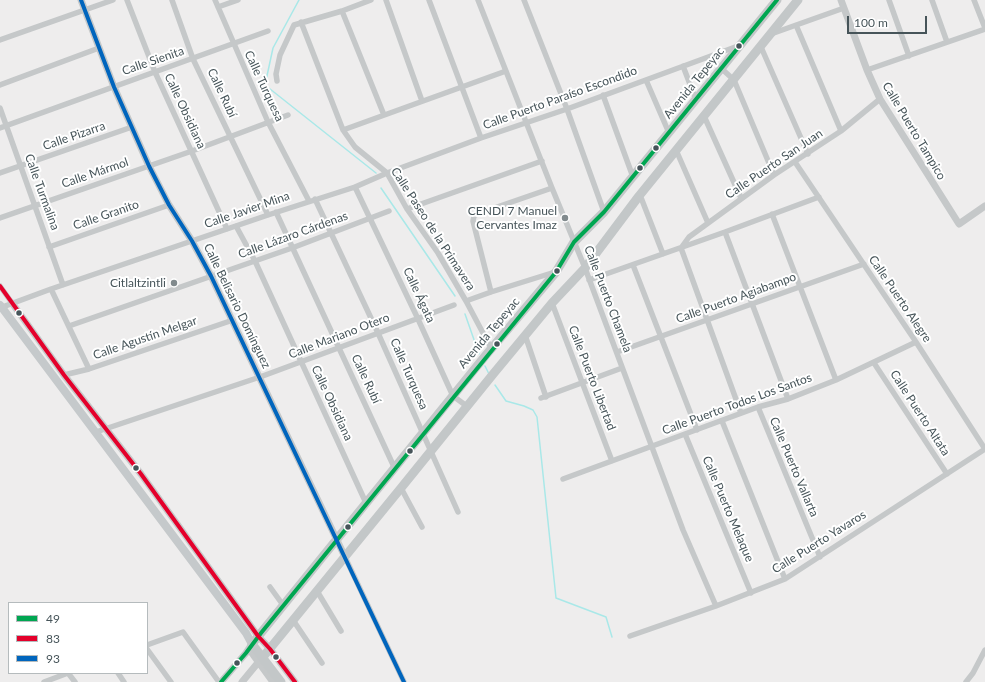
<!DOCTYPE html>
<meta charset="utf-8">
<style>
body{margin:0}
#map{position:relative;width:985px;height:682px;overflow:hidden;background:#eeeded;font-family:Lato,sans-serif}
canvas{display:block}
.legend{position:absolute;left:8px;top:602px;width:140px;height:72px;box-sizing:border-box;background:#fff;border:1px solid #b5bbbd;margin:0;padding:5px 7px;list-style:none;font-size:12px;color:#465459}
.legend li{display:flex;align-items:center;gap:8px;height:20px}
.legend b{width:20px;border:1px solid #b5bbbd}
.scale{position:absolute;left:847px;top:16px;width:80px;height:18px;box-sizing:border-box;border:2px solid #465459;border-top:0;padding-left:5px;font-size:12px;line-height:14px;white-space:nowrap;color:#465459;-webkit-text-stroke:3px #fff;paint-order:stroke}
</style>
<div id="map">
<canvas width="985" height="682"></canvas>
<ul class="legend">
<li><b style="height:5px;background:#00a651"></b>49</li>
<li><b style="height:5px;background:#e4002b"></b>83</li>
<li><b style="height:5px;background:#0065bd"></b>93</li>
</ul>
<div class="scale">100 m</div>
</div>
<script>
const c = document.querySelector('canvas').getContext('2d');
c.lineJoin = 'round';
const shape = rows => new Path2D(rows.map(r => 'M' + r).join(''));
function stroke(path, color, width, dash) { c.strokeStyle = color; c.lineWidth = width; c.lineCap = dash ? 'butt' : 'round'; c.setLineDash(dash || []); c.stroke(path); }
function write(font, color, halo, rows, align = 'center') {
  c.font = font + ' Lato,sans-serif'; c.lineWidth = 4; c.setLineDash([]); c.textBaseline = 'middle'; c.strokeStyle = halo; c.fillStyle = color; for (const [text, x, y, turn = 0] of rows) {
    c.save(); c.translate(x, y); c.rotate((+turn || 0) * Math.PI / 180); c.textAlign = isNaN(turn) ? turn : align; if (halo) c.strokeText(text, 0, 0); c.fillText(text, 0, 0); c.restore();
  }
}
stroke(shape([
 [299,0,273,48,265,85,376,173],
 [381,188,455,296],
 [465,314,479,354],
 [485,366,489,374],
 [495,385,506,401,524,406,533,410,537,417,556,598,606,617,612,637]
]), '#a9e8e8', 1.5);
stroke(shape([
 [127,0,155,72,227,229],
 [172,0,193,59,268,215],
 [215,0,268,122,309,201],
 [386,0,422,101],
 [429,0,481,138],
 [478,0,552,188,585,268,683,530,716,606],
 [524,0,567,109,604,212],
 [889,0,909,56],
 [932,0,947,42],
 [974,0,985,28],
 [218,7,238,0],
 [342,11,384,115],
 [301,22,343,130,355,147,387,173,407,209,438,253,466,301,492,350],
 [796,25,841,131],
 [771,34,844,8],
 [0,40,113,0],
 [761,47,808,154],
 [683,66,696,100],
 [722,69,734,80,774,175],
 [867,70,985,29],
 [646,80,669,133],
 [277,81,276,74,280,55,294,25,342,11,371,0],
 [0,85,99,48],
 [603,95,633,177],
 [0,108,63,285],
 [704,116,741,198],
 [0,128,268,31],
 [343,130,506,71],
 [676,150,708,223],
 [795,162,916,342,985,449],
 [0,173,132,127],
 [355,187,418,319,453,396,468,407],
 [640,195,663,254],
 [315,199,378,333,458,512],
 [407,209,542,161],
 [276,212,395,469],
 [772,214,836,380],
 [0,218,192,151,288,115],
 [236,226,255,261,366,503],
 [725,232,788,399],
 [49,247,169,205],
 [633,265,697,430],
 [589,280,725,232,819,197],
 [0,286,12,303],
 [51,289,89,369],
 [491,292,473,221,474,216,477,214,552,188],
 [466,301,491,292,555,272],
 [552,303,612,461],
 [0,308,51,289,268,215,355,187,387,173,481,138,567,109,738,46],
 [69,326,292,248,389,211],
 [525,335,546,397],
 [617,352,864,264],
 [874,363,947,474],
 [64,375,89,369,233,320],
 [541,398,622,368],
 [758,407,820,557],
 [741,413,681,248,689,237,774,175,841,131,880,99],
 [722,421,785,579],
 [96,432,260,377,454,305],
 [685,434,751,593],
 [563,479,758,407,788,399,836,380,916,342],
 [401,488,422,527],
 [345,557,404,682],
 [270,587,283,605],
 [317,591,341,631],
 [293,620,322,663],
 [630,636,716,606,785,579,985,449],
 [147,645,183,632,219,682],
 [147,649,171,682],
 [68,673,75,682],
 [118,673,124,682],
 [44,682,68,673],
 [966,682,973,673,985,650]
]), '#c5c8c9', 5.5);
stroke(shape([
 [81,0,114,87,149,166,169,205,192,241,211,276,345,557],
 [841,0,867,70,880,99,959,224,985,206],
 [12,303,64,375,141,474,258,636,270,649,295,682],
 [249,649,273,682],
 [221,682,246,653,252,644],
 [242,682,261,659]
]), '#c5c8c9', 7);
stroke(shape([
 [0,305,246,633,252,644]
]), '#c5c9cb', 8);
stroke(shape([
 [263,657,401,488,494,373,552,303,585,268,639,196,798,0],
 [281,682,252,644,486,355,556,272,574,242,604,212,777,0]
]), '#c3c7c8', 9);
stroke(shape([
 [221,682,246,653,261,633,556,272,574,242,604,212,777,0]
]), '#00a651', 4);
stroke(shape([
 [0,286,64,375,141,474,258,636,270,649,295,682]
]), '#e4002b', 4);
stroke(shape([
 [81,0,114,87,149,166,169,205,192,241,211,276,404,682]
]), '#0065bd', 4);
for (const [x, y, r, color] of [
 [739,46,3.5,"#465459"],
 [656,148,3.5,"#465459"],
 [640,168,3.5,"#465459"],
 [565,218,4,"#818a8d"],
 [557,271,3.5,"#465459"],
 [174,283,4,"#818a8d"],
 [19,313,3.5,"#465459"],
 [497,344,3.5,"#465459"],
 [410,451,3.5,"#465459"],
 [136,468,3.5,"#465459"],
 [348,527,3.5,"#465459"],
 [276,657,3.5,"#465459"],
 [237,663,3.5,"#465459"]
]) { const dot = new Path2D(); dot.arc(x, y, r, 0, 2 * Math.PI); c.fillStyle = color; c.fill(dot); stroke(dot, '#fff', 1.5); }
write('12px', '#465459', '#fff', [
 ["Calle Sienita",153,61,-19],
 ["Avenida Tepeyac",694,83,-51],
 ["Calle Turquesa",264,86,65],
 ["Calle Rubí",222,93,65],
 ["Calle Puerto Paraíso Escondido",560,98,-20],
 ["Calle Obsidiana",185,111,65],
 ["Calle Puerto Tampico",914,131,59],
 ["Calle Pizarra",74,136,-19],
 ["Calle Puerto San Juan",774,164,-34],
 ["Calle Mármol",95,173,-19],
 ["Calle Turmalina",42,192,70],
 ["Calle Javier Mina",247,210,-19],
 ["Calle Granito",106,215,-19],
 ["Calle Paseo de la Primavera",433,229,57],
 ["Calle Lázaro Cárdenas",293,235,-20],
 ["Calle Ágata",419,295,65],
 ["Calle Puerto Agiabampo",736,298,-20],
 ["Calle Puerto Chamela",608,299,69],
 ["Calle Puerto Alegre",900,299,56],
 ["Calle Belisario Domínguez",237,306,64],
 ["Avenida Tepeyac",489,333,-50],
 ["Calle Mariano Otero",339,336,-21],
 ["Calle Agustín Melgar",145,338,-19],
 ["Calle Turquesa",409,374,66],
 ["Calle Puerto Libertad",592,378,69],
 ["Calle Rubí",366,379,65],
 ["Calle Obsidiana",332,403,65],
 ["Calle Puerto Todos Los Santos",737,404,-20],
 ["Calle Puerto Altata",920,413,57],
 ["Calle Puerto Vallarta",794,467,67],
 ["Calle Puerto Melaque",728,509,67],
 ["Calle Puerto Yavaros",819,542,-32]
]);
write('12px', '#465459', '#fff', [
 ["CENDI 7 Manuel",557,211],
 ["Cervantes Imaz",557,225],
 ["Citlaltzintli",166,283]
], 'right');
</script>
